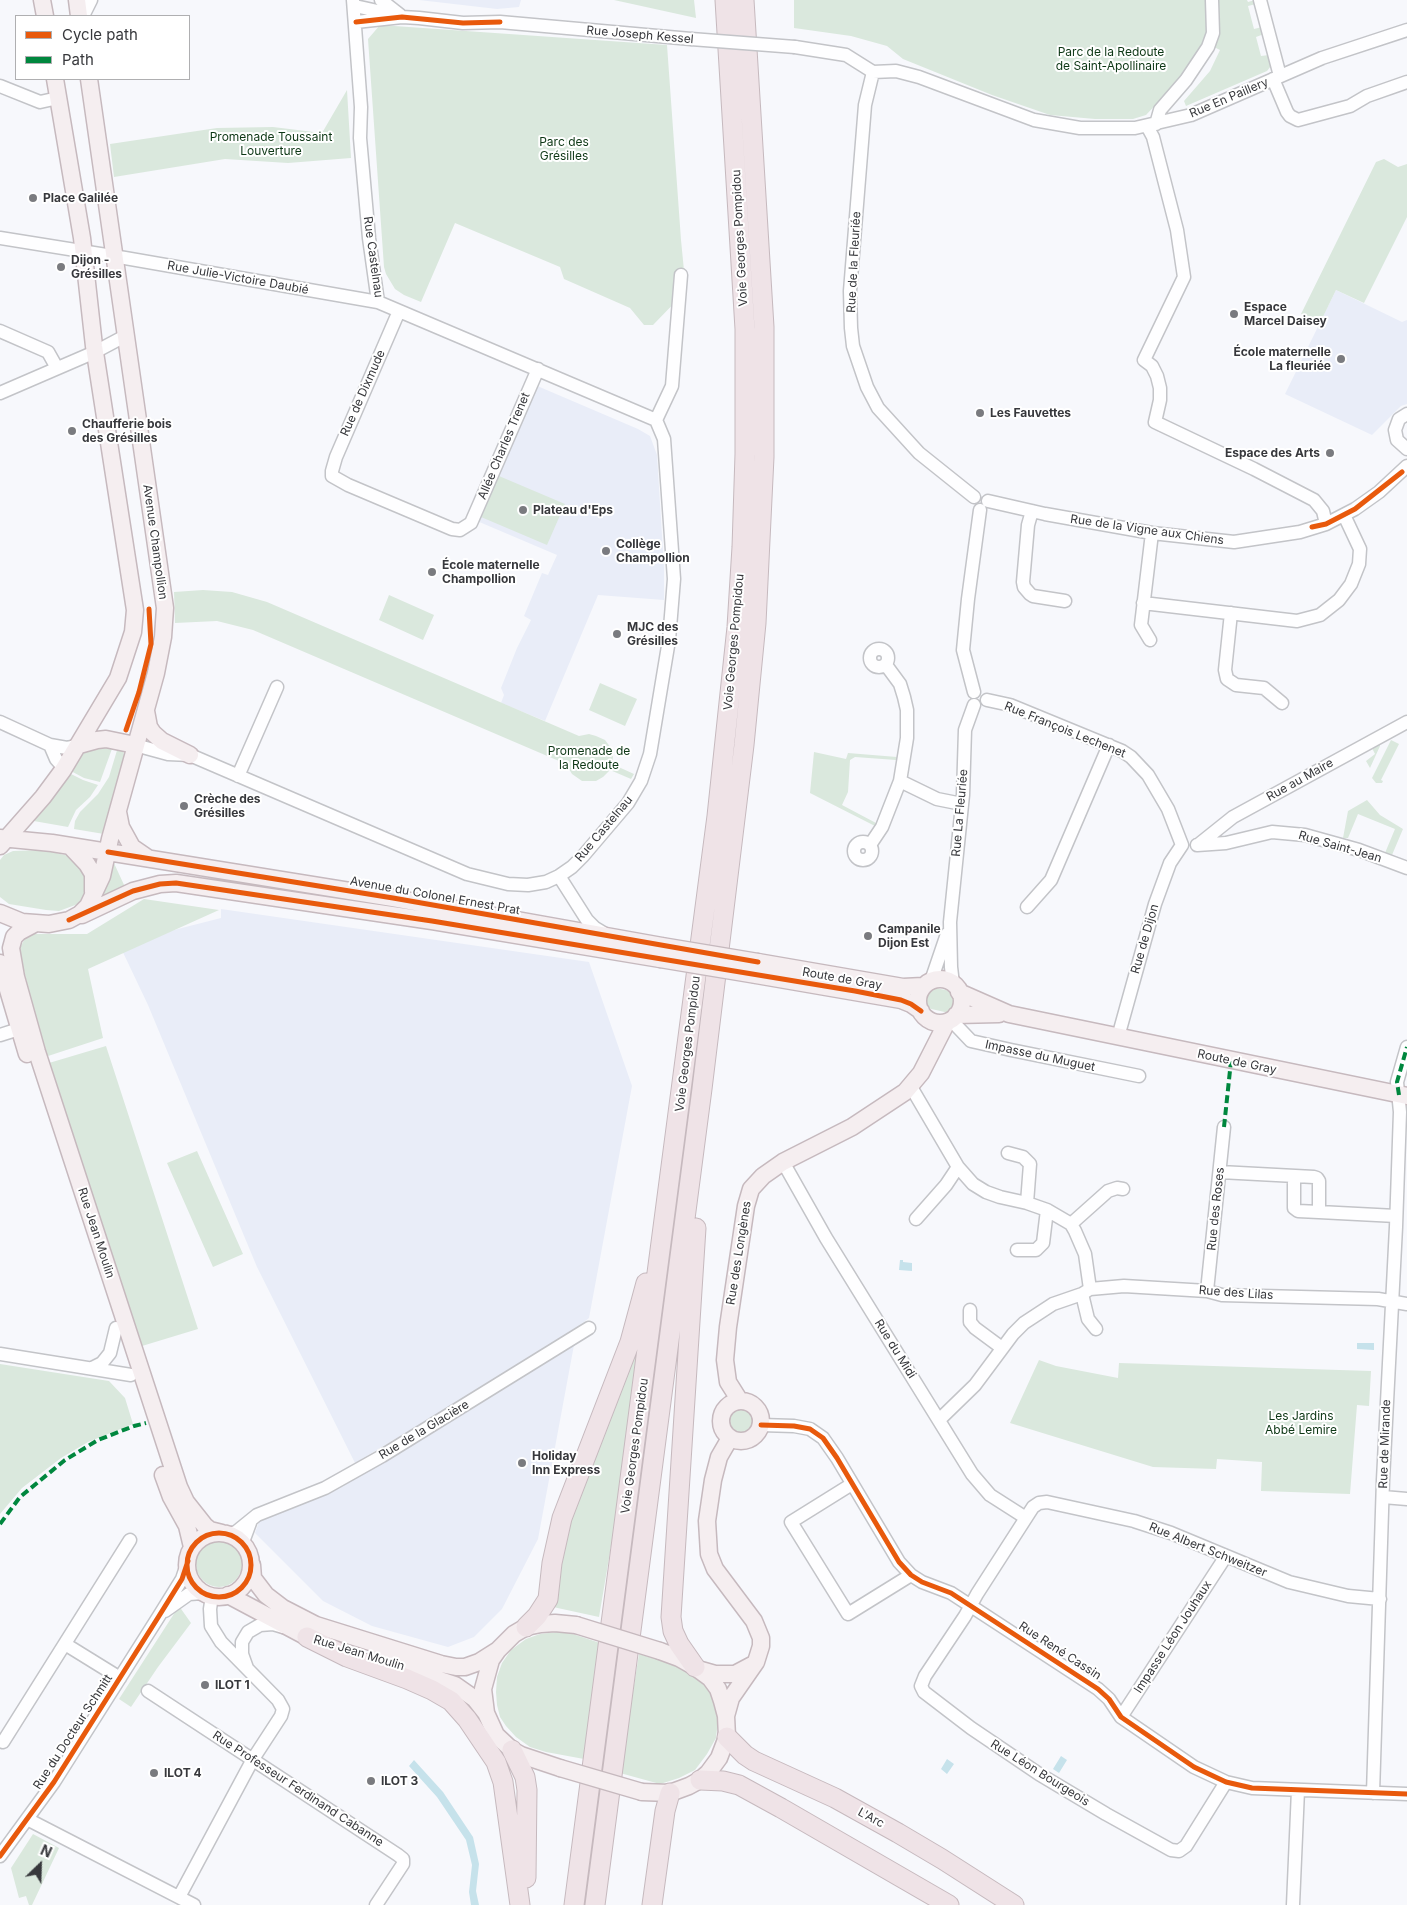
<!DOCTYPE html>
<meta charset="utf-8">
<style>
body{margin:0}
#map{position:relative;width:1407px;height:1905px;overflow:hidden;background:#f7f8fc;font-family:Inter,sans-serif}
canvas{display:block}
.legend{position:absolute;left:15px;top:15px;width:175px;height:65px;box-sizing:border-box;background:#fff;border:1px solid #afafb1;margin:0;padding:6px 9px;list-style:none;font-size:15px;color:#37383c}
.legend li{display:flex;align-items:center;gap:10px;height:25px}
.legend b{width:25px;border:1px solid #afafb1}
.north{position:absolute;left:15px;top:1840px;width:50px;height:50px;-webkit-text-stroke:4px #fff;paint-order:stroke;rotate:24deg;font-size:14px;font-weight:700;line-height:20px;text-align:center;color:#37383c}
.north::after{content:'';display:block;margin:auto;width:18px;height:22px;background:#37383c;clip-path:polygon(50% 0,100% 100%,50% 72%,0 100%)}
</style>
<div id="map">
<canvas width="1407" height="1905"></canvas>
<ul class="legend">
<li><b style="height:6px;background:#e8590c"></b>Cycle path</li>
<li><b style="height:6px;background:#00873e"></b>Path</li>
</ul>
<div class="north">N</div>
</div>
<script>
const c = document.querySelector('canvas').getContext('2d');
c.lineJoin = 'round';
function fill(path, color) { c.fillStyle = color; c.fill(path, 'evenodd'); }
const shape = rows => new Path2D(rows.map(r => 'M' + r).join(''));
function stroke(path, color, width, dash) { c.strokeStyle = color; c.lineWidth = width; c.lineCap = dash ? 'butt' : 'round'; c.setLineDash(dash || []); c.stroke(path); }
function write(font, color, halo, rows, align = 'center') {
  c.font = font + ' Inter,sans-serif'; c.lineWidth = 4; c.setLineDash([]); c.textBaseline = 'middle'; c.strokeStyle = halo; c.fillStyle = color; for (const [text, x, y, turn = 0] of rows) {
    c.save(); c.translate(x, y); c.rotate((+turn || 0) * Math.PI / 180); c.textAlign = isNaN(turn) ? turn : align; if (halo) c.strokeText(text, 0, 0); c.fillText(text, 0, 0); c.restore();
  }
}
fill(shape([
 [419,0,521,0,519,7,497,9],
 [1336,290,1402,322,1407,320,1407,404,1401,406,1372,435,1285,394],
 [535,385,638,429,650,436,657,455,664,568,664,600,598,595,545,721,501,703,504,695,501,688,517,648,531,620,524,616,542,573,548,575,557,555,477,521],
 [221,909,589,962,632,1086,589,1318,559,1341,355,1463,257,1267,148,1005,119,944,221,918],
 [574,1345,538,1539,502,1609,474,1637,448,1647,372,1626,323,1601,255,1533,260,1519,340,1488]
]), '#e9edf8');
fill(shape([
 [614,0,694,0,696,18],
 [794,0,1205,0,1209,15,1207,32,1201,49,1184,75,1146,115,1133,119,1095,119,1050,115,992,95,903,59,887,46,851,36,794,28],
 [1217,0,1247,0,1248,2,1255,0,1256,4,1248,6,1254,29,1262,27,1264,34,1256,37,1261,56,1269,55,1271,66,1267,71,1186,106,1184,101,1210,71,1220,50,1212,46],
 [380,25,667,45,681,240,686,291,653,325,644,325,630,308,564,279,560,267,455,223,421,302,404,295,395,289,386,274,384,267,368,39],
 [347,90,351,158,288,163,225,159,114,177,110,144,217,128,273,127,322,133],
 [1384,159,1398,167,1407,164,1407,217,1364,303,1336,290,1320,323,1301,314,1376,162],
 [499,476,565,504,547,545,481,517],
 [203,590,232,592,267,602,579,736,589,734,596,736,605,740,611,748,613,757,612,764,634,774,631,779,610,770,603,777,596,781,582,781,572,774,566,764,253,630,217,621,175,623,174,592],
 [389,595,434,615,423,640,379,620],
 [600,683,637,699,625,726,589,710],
 [1391,740,1399,744,1381,780,1383,781,1382,783,1376,783,1372,778],
 [1380,743,1380,746,1370,768,1366,761,1375,754,1372,748],
 [113,746,100,782,84,778,69,770,83,752,88,750],
 [118,747,123,750,125,758,104,834,74,829,75,821,80,812,98,794,109,777],
 [814,752,846,759,848,753,897,757,896,760,855,757,850,760,848,792,842,805,876,823,875,826,810,793],
 [67,772,83,780,98,785,90,797,76,810,68,827,28,820],
 [1367,800,1380,815,1403,829,1392,855,1385,853,1395,829,1358,814,1348,838,1343,838,1348,811],
 [43,850,69,856,88,872,86,894,78,904,59,911,46,910,9,904,0,897,0,860,4,855,13,851],
 [113,861,125,887,102,897,100,896],
 [144,899,219,910,88,969,103,1038,45,1057,19,950,27,934,87,934],
 [931,987,955,992,956,1003,953,1010,949,1013,927,1008,924,1001,925,996],
 [106,1046,198,1329,142,1346,49,1063],
 [197,1151,243,1254,213,1267,167,1163],
 [641,1337,626,1432,618,1505,599,1617,553,1607,569,1525],
 [1039,1360,1056,1366,1118,1378,1119,1363,1371,1371,1369,1406,1357,1405,1350,1494,1261,1491,1262,1462,1217,1459,1216,1469,1153,1467,1010,1423],
 [0,1364,109,1381,125,1398,133,1424,88,1442,61,1458,22,1488,0,1514],
 '728 1421a14 14 0 1 1 28 0a14 14 0 1 1-28 0Z',
 '196 1564a23 23 0 1 1 46 0a23 23 0 1 1-46 0Z',
 [179,1606,191,1623,158,1667,131,1707,119,1699],
 [557,1632,570,1633,600,1643,584,1759,546,1752,530,1747,516,1737,506,1726,500,1717,497,1705,496,1692,497,1677,502,1663,511,1650,526,1639,540,1634],
 [639,1654,673,1664,694,1674,707,1687,717,1705,718,1720,716,1738,707,1754,695,1770,679,1778,660,1784,620,1773],
 [33,1834,59,1848,32,1905,29,1905,26,1896,19,1898,11,1868]
]), '#dae8dd');
fill(shape([
 [900,1260,903,1260,903,1262,912,1263,912,1271,899,1270],
 [1357,1343,1374,1343,1374,1350,1357,1349],
 [1061,1756,1067,1760,1059,1773,1053,1769],
 [947,1759,954,1764,947,1774,941,1769],
 [414,1760,443,1792,473,1837,479,1864,476,1891,479,1905,471,1905,469,1892,472,1865,466,1840,437,1797,409,1766]
]), '#c6e2eb');
const minor = shape([
 [381,0,400,15],
 [1260,0,1280,76],
 [355,6,391,14],
 [83,16,91,0],
 [356,22,402,17,419,18,463,23,500,22,691,39],
 [795,47,846,55,873,72],
 [873,72,896,71,919,77,1034,120,1080,128,1135,128,1191,115,1322,58,1407,30],
 [873,72,865,105,850,291,851,328,853,346,867,387,878,408,919,453,974,497],
 [1273,79,1287,112,1290,116,1298,120,1350,106,1367,96,1407,82],
 [0,86,40,102,58,98],
 [1156,124,1160,110,1186,80,1208,47,1213,33,1212,0],
 [1147,126,1153,137,1177,230,1184,277,1144,360,1152,366,1157,376,1160,388,1160,400,1155,422,1254,469,1314,500,1323,511,1326,524],
 [0,238,125,258,378,302],
 [399,311,336,457,332,471,332,476,348,485,452,529,460,530,471,523,538,369],
 [0,331,48,352,57,368],
 [0,393,95,352,125,336],
 [1407,414,1399,419,1395,430,1397,440,1407,449],
 [656,420,672,386,681,275],
 [988,501,1045,514,1152,533,1234,542,1300,532,1326,524,1355,509,1379,492,1407,466],
 [1032,511,1028,525,1023,582,1024,587,1030,594,1033,596,1065,601],
 [1143,603,1297,621,1320,615,1339,600,1351,584,1359,564,1360,549,1344,515],
 [1231,613,1225,670,1227,679,1236,685,1264,688,1282,703],
 [1150,640,1141,625,1152,533],
 '870 658a9 9 0 1 1 18 0a9 9 0 1 1-18 0Z',
 [974,692,963,650,968,599,980,510],
 [987,700,1010,705,1122,751,1131,757,1148,775,1168,809,1182,845],
 [0,722,50,745,67,748,79,745],
 [50,745,56,759,64,768],
 [135,745,168,754,190,755,467,874,508,884,528,885,546,882,559,876,572,867,583,856,628,803,641,781,650,754,669,640,674,579,664,439,656,420,378,302,369,238,360,138,361,107,353,0],
 [238,776,277,687],
 [900,781,937,799,962,804],
 '854 851a9 9 0 1 1 18 0a9 9 0 1 1-18 0Z',
 [870,845,882,827,900,781,907,738,907,710,904,697,900,684,886,665],
 [1197,845,1226,843,1272,832,1305,835,1359,850,1407,868],
 [1198,845,1233,817,1407,722],
 [559,876,587,920,595,928,605,934],
 [1027,907,1051,880,1109,745],
 [931,981,947,934],
 [953,984,951,967,950,922,963,795,965,730,974,705],
 [951,1020,971,1041,1011,1050,1139,1076],
 [0,1035,19,1029],
 [1118,1037,1155,904,1170,863,1182,845],
 [909,1087,914,1092,958,1167,946,1185,916,1219],
 [783,1162,826,1238,972,1474,990,1495,1026,1518],
 [958,1167,973,1184,986,1192,1000,1197,1027,1203,1030,1164,1023,1157,1008,1153],
 [1220,1172,1314,1177,1317,1178,1319,1181,1319,1212,1298,1211,1294,1208,1294,1176],
 [1047,1210,1071,1224,1075,1231,1085,1254,1090,1289],
 [1319,1212,1396,1216],
 [1071,1224,1108,1191,1117,1188,1123,1189],
 [1017,1250,1036,1250,1043,1243,1047,1210,1027,1203],
 [1207,1291,1224,1127],
 [1082,1294,1088,1319,1096,1329],
 [970,1310,970,1322,975,1328,1002,1348],
 [0,1354,131,1375],
 [92,1368,102,1363,110,1353,116,1328],
 [939,1420,975,1385,1013,1334,1024,1323,1053,1304,1082,1294,1090,1289,1124,1286,1207,1291,1222,1295,1378,1299,1407,1304],
 [761,1425,794,1426,810,1429,823,1438,837,1458,899,1562,911,1575,922,1582,951,1593,1098,1689,1109,1699,1121,1717,1194,1767,1226,1782,1252,1788,1407,1794],
 [852,1484,791,1522,848,1614,911,1575],
 [1383,1497,1407,1499],
 [229,1534,236,1532,257,1515,325,1488,382,1456,589,1328],
 [246,1546,243,1542,250,1523],
 [165,1611,189,1594,204,1593],
 [65,1644,120,1678],
 [247,1668,242,1654,242,1642,248,1632,260,1625,273,1624,283,1627],
 [148,1691,398,1855,403,1859,403,1864,376,1905],
 [1121,1717,1226,1556],
 [3,1742,130,1540],
 [1226,1782,1186,1846,1179,1851,1171,1850,1106,1814,1039,1774,971,1728,924,1692,921,1686,925,1676,965,1616,977,1594,1033,1507,1039,1503,1047,1502,1134,1521,1171,1533,1289,1582,1348,1596,1380,1599],
 [1373,1793,1383,1480,1396,1227,1400,1112,1397,1082,1407,1047],
 [27,1819,194,1905],
 [0,1856,54,1782,159,1616,182,1579,188,1561],
 [179,1897,253,1759,281,1716,283,1709,278,1700,221,1642,211,1626,210,1609,212,1596],
 [1293,1905,1298,1790]
]);
const major = shape([
 [42,0,45,16],
 [77,0,79,16],
 [146,711,149,727,153,733,162,741,190,755],
 [79,745,97,740,106,739,135,745],
 [118,812,121,827,132,847,148,858],
 [0,838,52,843,393,898,662,946],
 [0,846,43,797,63,770,118,678,133,632,135,610,94,346,82,238,55,79],
 [70,846,87,864,93,874,93,892],
 [0,913,22,922,49,924,69,920,80,914,88,906,102,876,110,839,156,673,163,637,165,608,89,79],
 [82,915,133,891,160,884,176,883,432,921,660,959],
 [34,924,19,932,14,937,11,948,16,977,37,1052,179,1487,186,1502,205,1526,210,1530,222,1533],
 [758,962,903,987,923,986],
 [0,963,27,1054],
 [756,975,901,1000,911,1004,921,1011],
 '918 1001a22 22 0 1 1 44 0a22 22 0 1 1-44 0Z',
 [959,992,1009,1014,1407,1096],
 [956,1015,999,1014],
 '721 1421a20 20 0 1 1 40 0a20 20 0 1 1-40 0Z',
 [740,1401,728,1382,725,1360,728,1327,746,1206,751,1189,763,1176,783,1162,852,1127,905,1092,921,1073,947,1022],
 [163,1475,171,1497,187,1526,192,1547],
 '187 1565a32 32 0 1 1 64 0a32 32 0 1 1-64 0Z',
 [252,1565,253,1578,266,1595,283,1608,316,1625,441,1664,456,1667,465,1667,479,1662,498,1650],
 [228,1595,307,1637,317,1641],
 [377,1659,455,1685,475,1699,486,1713],
 [701,1670,715,1674,735,1674,752,1665],
 [726,1716,731,1698,756,1662,761,1646,761,1638,754,1621,715,1569,709,1554,707,1521,713,1480,719,1457,730,1438],
 [560,1768,521,1755,512,1750,496,1735,486,1713,483,1689,491,1660,498,1650,514,1634,526,1627,541,1624,555,1623,576,1625],
 [642,1792,670,1793,689,1786,700,1780,708,1773,719,1758,727,1737,726,1716,722,1701,718,1689,710,1678,695,1667,679,1658,660,1651]
]);
const highway = shape([
 [526,1627,537,1616,548,1599,552,1563,562,1518,630,1342,646,1283],
 [307,1637,347,1657,407,1679,432,1690,451,1701,467,1719,496,1762,503,1782,520,1905],
 [695,1667,679,1644,673,1631,671,1617,696,1228],
 [727,1737,745,1755,754,1761,835,1798,898,1833,942,1859,1014,1905],
 [512,1750,525,1777,527,1790,526,1878],
 [700,1780,723,1781,739,1785,781,1808,949,1905],
 [574,1905,717,816,737,627,742,547,745,454,745,329,725,0],
 [595,1905,702,1089,744,745,756,623,764,457,764,327,744,0],
 [652,1905,665,1811,670,1793]
]);
stroke(minor, '#c3c4c8', 15);
stroke(major, '#c6b9be', 19);
stroke(highway, '#c6b9be', 21);
stroke(minor, '#fefeff', 12);
stroke(major, '#f5eef0', 16);
stroke(highway, '#efe3e7', 19);
const minorBridge = shape([
 [691,39,795,47]
]);
const majorBridge = shape([
 [662,946,758,962],
 [660,959,756,975],
 [576,1625,660,1651],
 [560,1768,642,1792]
]);
stroke(minorBridge, '#c3c4c8', 15, []);
stroke(majorBridge, '#c6b9be', 19, []);
stroke(minorBridge, '#fefeff', 12);
stroke(majorBridge, '#f5eef0', 16);
stroke(shape([
 [1399,1095,1397,1082,1407,1047],
 [1224,1127,1231,1061],
 [0,1524,20,1497,65,1460,98,1440,134,1426,146,1423]
]), '#00873e', 4, [8, 4]);
stroke(shape([
 [356,22,402,17,463,23,500,22],
 [1312,527,1326,524,1355,509,1402,472],
 [126,730,139,692,151,644,149,609],
 [108,852,393,898,758,962],
 [69,920,133,891,160,884,176,883,432,921,855,991,901,1000,911,1004,921,1011],
 [761,1425,794,1426,810,1429,823,1438,837,1458,899,1562,911,1575,922,1582,951,1593,1098,1689,1109,1699,1121,1717,1194,1767,1226,1782,1252,1788,1407,1794],
 '187 1565a32 32 0 1 1 64 0a32 32 0 1 1-64 0Z',
 [0,1856,54,1782,159,1616,182,1579,188,1561]
]), '#e8590c', 5);
for (const [x, y, r, color] of [
 [33,198,5,"#7a7b7f"],
 [61,267,5,"#7a7b7f"],
 [1234,314,5,"#7a7b7f"],
 [1341,359,5,"#7a7b7f"],
 [980,413,5,"#7a7b7f"],
 [72,431,5,"#7a7b7f"],
 [1330,453,5,"#7a7b7f"],
 [523,510,5,"#7a7b7f"],
 [606,551,5,"#7a7b7f"],
 [432,572,5,"#7a7b7f"],
 [617,634,5,"#7a7b7f"],
 [184,806,5,"#7a7b7f"],
 [868,936,5,"#7a7b7f"],
 [522,1463,5,"#7a7b7f"],
 [205,1685,5,"#7a7b7f"],
 [154,1773,5,"#7a7b7f"],
 [371,1781,5,"#7a7b7f"]
]) { const dot = new Path2D(); dot.arc(x, y, r, 0, 2 * Math.PI); c.fillStyle = color; c.fill(dot); stroke(dot, '#fff', 2); }
write('12px', '#37383c', '#fff', [
 ["Rue Joseph Kessel",640,35,5],
 ["Rue En Paillery",1229,98,-23],
 ["Voie Georges Pompidou",740,238,-93],
 ["Rue Castelnau",373,257,82],
 ["Rue de la Fleuriée",854,262,-87],
 ["Rue Julie-Victoire Daubié",238,278,10],
 ["Rue de Dixmude",363,393,-66],
 ["Allée Charles Trenet",504,446,-67],
 ["Rue de la Vigne aux Chiens",1147,530,8],
 ["Avenue Champollion",155,542,82],
 ["Voie Georges Pompidou",734,642,-85],
 ["Rue François Lechenet",1065,730,22],
 ["Rue au Maire",1300,780,-29],
 ["Rue La Fleuriée",960,813,-85],
 ["Rue Castelnau",604,829,-50],
 ["Rue Saint-Jean",1340,847,16],
 ["Avenue du Colonel Ernest Prat",435,896,10],
 ["Rue de Dijon",1145,939,-74],
 ["Route de Gray",842,979,10],
 ["Voie Georges Pompidou",688,1044,-83],
 ["Impasse du Muguet",1040,1056,12],
 ["Route de Gray",1237,1062,12],
 ["Rue des Roses",1216,1209,-84],
 ["Rue Jean Moulin",96,1233,72],
 ["Rue des Longènes",739,1253,-81],
 ["Rue des Lilas",1236,1293,4],
 ["Rue du Midi",895,1349,58],
 ["Rue de la Glacière",424,1430,-31],
 ["Rue de Mirande",1385,1444,-88],
 ["Voie Georges Pompidou",635,1446,-82],
 ["Rue Albert Schweitzer",1208,1550,22],
 ["Impasse Léon Jouhaux",1173,1637,-57],
 ["Rue René Cassin",1060,1651,33],
 ["Rue Jean Moulin",359,1653,17],
 ["Rue du Docteur Schmitt",73,1732,-57],
 ["Rue Léon Bourgeois",1040,1773,32],
 ["Rue Professeur Ferdinand Cabanne",298,1789,33],
 ["L'Arc",871,1818,29]
]);
write('12px', '#0d3715', '#fff', [
 ["Parc de la Redoute",1111,52],
 ["de Saint-Apollinaire",1111,66],
 ["Promenade Toussaint",271,137],
 ["Louverture",271,151],
 ["Parc des",564,142],
 ["Grésilles",564,156],
 ["Promenade de",589,751],
 ["la Redoute",589,765],
 ["Les Jardins",1301,1416],
 ["Abbé Lemire",1301,1430]
]);
write('bold 12px', '#37383c', '#fff', [
 ["Place Galilée",43,198],
 ["Dijon -",71,260],
 ["Grésilles",71,274],
 ["Espace",1244,307],
 ["Marcel Daisey",1244,321],
 ["École maternelle",1331,352,"right"],
 ["La fleuriée",1331,366,"right"],
 ["Les Fauvettes",990,413],
 ["Chaufferie bois",82,424],
 ["des Grésilles",82,438],
 ["Espace des Arts",1320,453,"right"],
 ["Plateau d'Eps",533,510],
 ["Collège",616,544],
 ["Champollion",616,558],
 ["École maternelle",442,565],
 ["Champollion",442,579],
 ["MJC des",627,627],
 ["Grésilles",627,641],
 ["Crèche des",194,799],
 ["Grésilles",194,813],
 ["Campanile",878,929],
 ["Dijon Est",878,943],
 ["Holiday",532,1456],
 ["Inn Express",532,1470],
 ["ILOT 1",215,1685],
 ["ILOT 4",164,1773],
 ["ILOT 3",381,1781]
], 'left');
</script>
